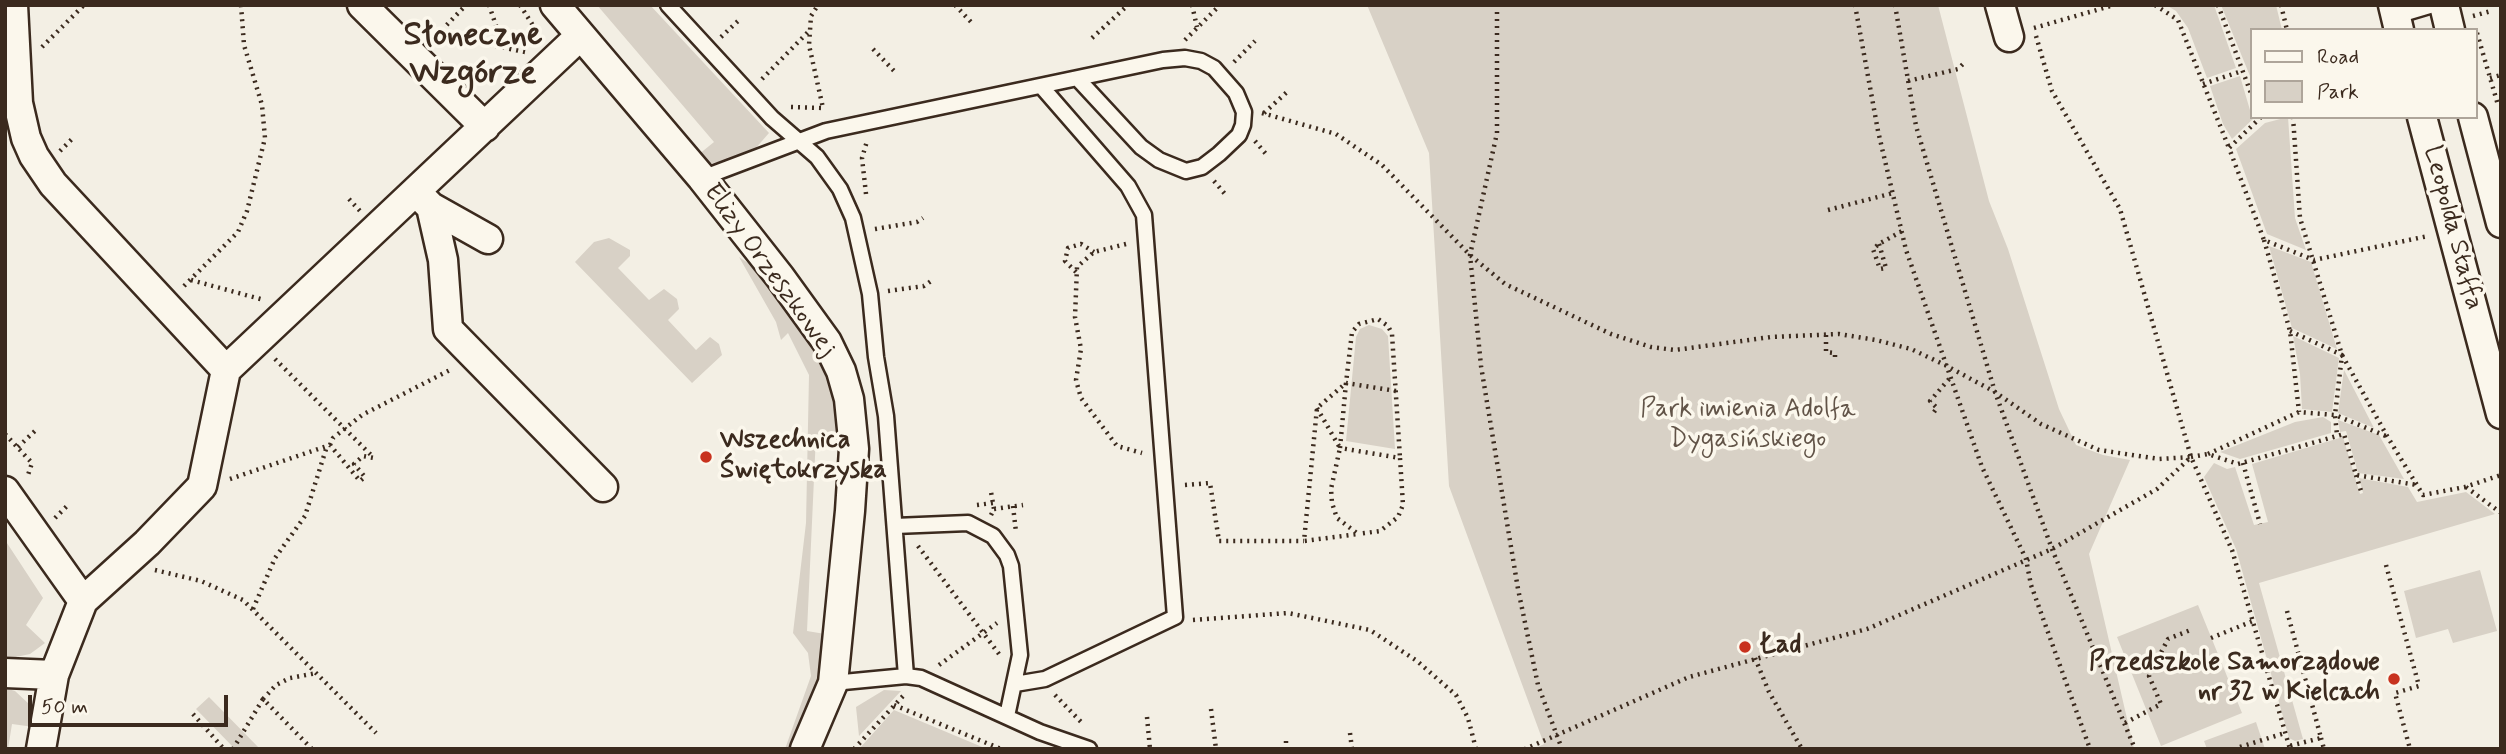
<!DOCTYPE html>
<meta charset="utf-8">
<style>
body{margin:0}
#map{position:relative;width:2506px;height:754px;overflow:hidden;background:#f3efe4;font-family:Mynerve,sans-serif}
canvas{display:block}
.frame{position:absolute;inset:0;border:7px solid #3b2a1e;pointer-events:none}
.legend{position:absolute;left:2250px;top:28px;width:228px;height:91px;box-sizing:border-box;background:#fbf7ec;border:2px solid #aea59a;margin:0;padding:9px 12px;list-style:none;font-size:21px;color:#3b2a1e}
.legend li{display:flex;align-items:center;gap:14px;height:35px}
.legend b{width:35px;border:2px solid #aea59a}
.scale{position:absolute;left:28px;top:695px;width:200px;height:32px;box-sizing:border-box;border:4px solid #3b2a1e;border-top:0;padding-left:9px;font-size:21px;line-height:24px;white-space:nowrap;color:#3b2a1e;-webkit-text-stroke:5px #fbf7ec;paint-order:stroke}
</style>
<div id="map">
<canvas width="2506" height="754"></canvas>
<div class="frame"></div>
<ul class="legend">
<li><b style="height:9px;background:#fbf7ec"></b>Road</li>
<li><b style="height:19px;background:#d8d1c6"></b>Park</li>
</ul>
<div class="scale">50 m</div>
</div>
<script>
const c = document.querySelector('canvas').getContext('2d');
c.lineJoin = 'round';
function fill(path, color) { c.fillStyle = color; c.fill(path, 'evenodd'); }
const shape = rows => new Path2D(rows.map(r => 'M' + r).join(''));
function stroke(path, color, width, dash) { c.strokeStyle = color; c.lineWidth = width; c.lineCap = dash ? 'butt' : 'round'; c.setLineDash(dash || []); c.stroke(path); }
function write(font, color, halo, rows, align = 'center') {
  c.font = font + ' Mynerve,sans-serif'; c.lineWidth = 7; c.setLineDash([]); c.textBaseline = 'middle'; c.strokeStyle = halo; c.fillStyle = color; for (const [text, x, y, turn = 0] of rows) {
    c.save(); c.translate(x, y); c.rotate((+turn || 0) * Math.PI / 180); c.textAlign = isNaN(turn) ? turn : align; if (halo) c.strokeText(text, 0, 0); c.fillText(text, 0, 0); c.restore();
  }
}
fill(shape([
 [597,5,650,5,769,133,755,149,738,159,706,164,698,155,714,142],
 [1367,5,1938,5,1989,201,2008,249,2059,409,2076,445,2103,455,2130,460,2089,554,2134,749,1534,749,1544,744,1449,486,1429,153],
 [2166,5,2214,5,2236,68,2207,78,2188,28,2176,11],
 [2221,5,2276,5,2282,30,2252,30,2252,81],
 [2240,76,2252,117,2255,117,2232,139,2223,124,2210,86],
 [2288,117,2295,218,2306,250,2267,234,2236,149,2265,123],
 [609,238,630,250,630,256,618,268,649,300,664,289,677,299,679,309,668,320,696,350,710,337,719,344,722,355,692,383,575,262,594,242],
 [2269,246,2311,262,2337,349,2292,328],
 [739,257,754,267,817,351,832,394,838,431,816,435,807,631,825,634,814,696,793,749,785,749,811,676,808,653,793,633,806,523,809,375,788,333,781,340,776,322],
 [1369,325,1382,329,1388,336,1395,449,1346,441,1356,337,1360,329],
 [2293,336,2339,358,2332,412,2302,409,2300,374],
 [2344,370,2374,428,2338,413],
 [2323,417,2331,422,2331,433,2240,459,2220,452,2295,422],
 [2338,420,2379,435,2404,479,2358,473,2346,431,2340,432],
 [2343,437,2360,494,2363,493,2359,478,2408,487,2417,502,2466,492,2495,514,2259,583,2303,739,2295,741,2289,738,2236,549,2204,477,2214,463,2227,469,2235,467,2254,525,2268,522,2252,464],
 [5,540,43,598,26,625,45,643,30,654,11,658,5,656],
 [2480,570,2497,631,2453,643,2448,629,2416,638,2404,591],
 [2198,605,2242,713,2161,746,2117,637],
 [5,688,15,691,29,704,35,717,34,727,12,724,8,749,5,749],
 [884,690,901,691,859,736,856,707],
 [209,697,260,749,208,749,234,748,196,709],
 [894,710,987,749,859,749],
 [2256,722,2265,749,2207,749,2204,741]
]), '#d8d1c6');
const service = shape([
 [668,5,772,118,817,157,840,189,853,218,870,294,876,357,886,416,906,676],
 [2396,16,2433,5],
 [702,178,826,131,1163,60,1185,58,1201,61,1214,68,1236,93,1244,112,1243,125,1239,135,1219,154,1202,167,1186,171,1159,160,1141,147,1078,79],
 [895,526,968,523,993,536,1007,555,1011,566,1020,655,1007,716],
 [833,683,906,676,921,678,1040,732,1089,749],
 [1015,684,1045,679,1175,617,1144,215,1128,186,1041,86]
]);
const minor = shape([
 [13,5,18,103,26,138,34,156,53,184,226,370],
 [362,5,485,127],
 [555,5,702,178,780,277,827,342,841,371,849,399,854,449,850,511,833,683,805,749],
 [2000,5,2009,37],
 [2393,5,2399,30],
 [2444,5,2450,30],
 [2422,117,2501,414],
 [2473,117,2501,223],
 [423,199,431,207,488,239],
 [431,207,443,260,448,329,603,487],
 [5,491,83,601],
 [5,673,54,675],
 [41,749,54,675,83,601,147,543,202,486,226,370,580,36]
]);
stroke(service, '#3b2a1e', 19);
stroke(minor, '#3b2a1e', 33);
stroke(shape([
 [489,5,503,46],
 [520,5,534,27,535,43],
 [955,5,971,22],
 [1192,5,1197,27],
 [1497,5,1497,133,1470,255,1481,366,1518,589,1538,685,1562,749],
 [1855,5,1878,131,1906,250,1982,467,2026,559,2031,585,2090,749],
 [1895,5,1916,126,1995,392,2052,549,2135,749],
 [2155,5,2178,20,2229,148],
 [2218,5,2252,96],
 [2281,5,2287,30],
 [2473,16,2491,11],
 [2034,28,2114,5],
 [427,32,525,52],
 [2477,33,2498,105],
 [437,35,466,5],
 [2036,36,2052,91,2120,209,2191,457,2232,550,2290,749],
 [721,37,738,21],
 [1092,38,1128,5],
 [1185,40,1220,5],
 [42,47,84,5],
 [873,49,897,74],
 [1234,62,1255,41],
 [2490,78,2501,75],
 [762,79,810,30],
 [1908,81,1958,69,1965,62],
 [2203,84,2242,71],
 [791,107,823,108,809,45,811,16,818,5],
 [1262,113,1336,134,1382,165,1470,255,1505,284,1611,334,1651,347,1675,350,1771,337,1839,334,1876,340,1911,349,1945,365,1995,392,2041,424,2099,450,2159,459,2191,457,2157,489,2052,549,1867,629,1689,677,1525,749],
 [1264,113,1287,92],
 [2261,117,2229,148,2264,240,2314,260,2428,236],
 [2293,117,2300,218,2342,355,2387,436,2423,495,2465,487,2501,475],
 [1255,141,1266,154],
 [60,151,72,139],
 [1214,181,1225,194],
 [866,194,862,158,867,141],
 [349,199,360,211],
 [1828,210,1893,193],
 [875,229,917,222,923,218],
 [2264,240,2290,331,2299,412],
 [1126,244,1094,252,1077,267,1075,317,1081,349,1076,380,1081,398,1117,446,1142,453],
 [1879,244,1886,268,1880,269,1873,249,1879,244,1902,231],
 [1076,272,1065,261,1068,248,1081,244,1094,252],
 [191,280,264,300],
 [184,286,238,232,247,211,265,138,262,105,244,45,241,5],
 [888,291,924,286,931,281],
 [2290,331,2342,355,2335,415,2337,435],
 [1826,335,1826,352,1835,353,1835,358],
 [275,359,373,457],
 [1396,391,1346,383,1352,332,1359,324,1378,319,1388,326,1392,334,1400,458],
 [1317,408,1340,448,1331,489,1332,503,1337,518,1358,534,1304,541,1317,408,1346,383,1340,448,1400,458,1403,505,1398,517,1380,531,1358,534],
 [1934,412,1937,408,1930,401,1950,378],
 [5,434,32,463,27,478],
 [330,445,333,438,362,415,452,369],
 [18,447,38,428],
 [2208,454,2299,412,2335,415,2386,436],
 [2191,457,2208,454,2238,464,2344,434,2356,475,2417,485],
 [2243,463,2260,524],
 [2356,475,2362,494],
 [230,479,330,445,360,481,365,477,354,464,363,456,374,458],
 [1185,485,1210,483,1219,541,1304,541],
 [2466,487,2501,513],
 [977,505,993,503],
 [1013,506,1016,532],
 [994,509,1023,505],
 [991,515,994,509,991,492],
 [55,518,69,504],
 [918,546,999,654],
 [2386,565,2419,686,2395,693,2410,749],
 [155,570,201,581,243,600,376,733],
 [253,609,275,558,305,516,327,446],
 [2287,611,2321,738,2289,746],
 [1193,620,1288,613,1370,630,1417,661,1456,695,1468,718,1476,749],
 [2211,638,2253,621],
 [1755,658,1769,692,1802,749],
 [939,665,997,623],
 [1055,695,1083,724],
 [894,705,1001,749],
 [1211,709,1216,749],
 [193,714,224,749],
 [1147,717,1150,749],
 [2125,723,2161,704,2149,676,2168,639,2193,629],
 [1350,733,1352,749],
 [2321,738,2324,749],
 [1286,741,1286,749],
 [2240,747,2285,733],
 [233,749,263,699],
 [312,749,263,699,276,685,290,678,317,673],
 [854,749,903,696]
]), '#3b2a1e', 4.5, [2, 5]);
stroke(service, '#fbf7ec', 14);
stroke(minor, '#fbf7ec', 28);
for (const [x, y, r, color] of [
 [706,457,7,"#c8321e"],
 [1745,647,7,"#c8321e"],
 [2394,679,7,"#c8321e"]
]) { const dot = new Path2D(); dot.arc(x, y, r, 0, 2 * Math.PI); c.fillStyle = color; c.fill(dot); stroke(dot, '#fbf7ec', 2.5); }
write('26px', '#3b2a1e', '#fbf7ec', [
 ["Leopolda Staffa",2452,228,75],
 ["Elizy Orzeszkowej",769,271,54]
]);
write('26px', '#625448', '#fbf7ec', [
 ["Park imienia Adolfa",1748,411],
 ["Dygasińskiego",1748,441]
]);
write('bold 26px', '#3b2a1e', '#fbf7ec', [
 ["Wszechnica",720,442],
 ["Świętokrzyska",720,472],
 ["Ład",1759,647],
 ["Przedszkole Samorządowe",2380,664,"right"],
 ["nr 32 w Kielcach",2380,694,"right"]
], 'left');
write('bold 33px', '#3b2a1e', '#fbf7ec', [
 ["Słoneczne",473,37],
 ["Wzgórze",473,75]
]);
</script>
